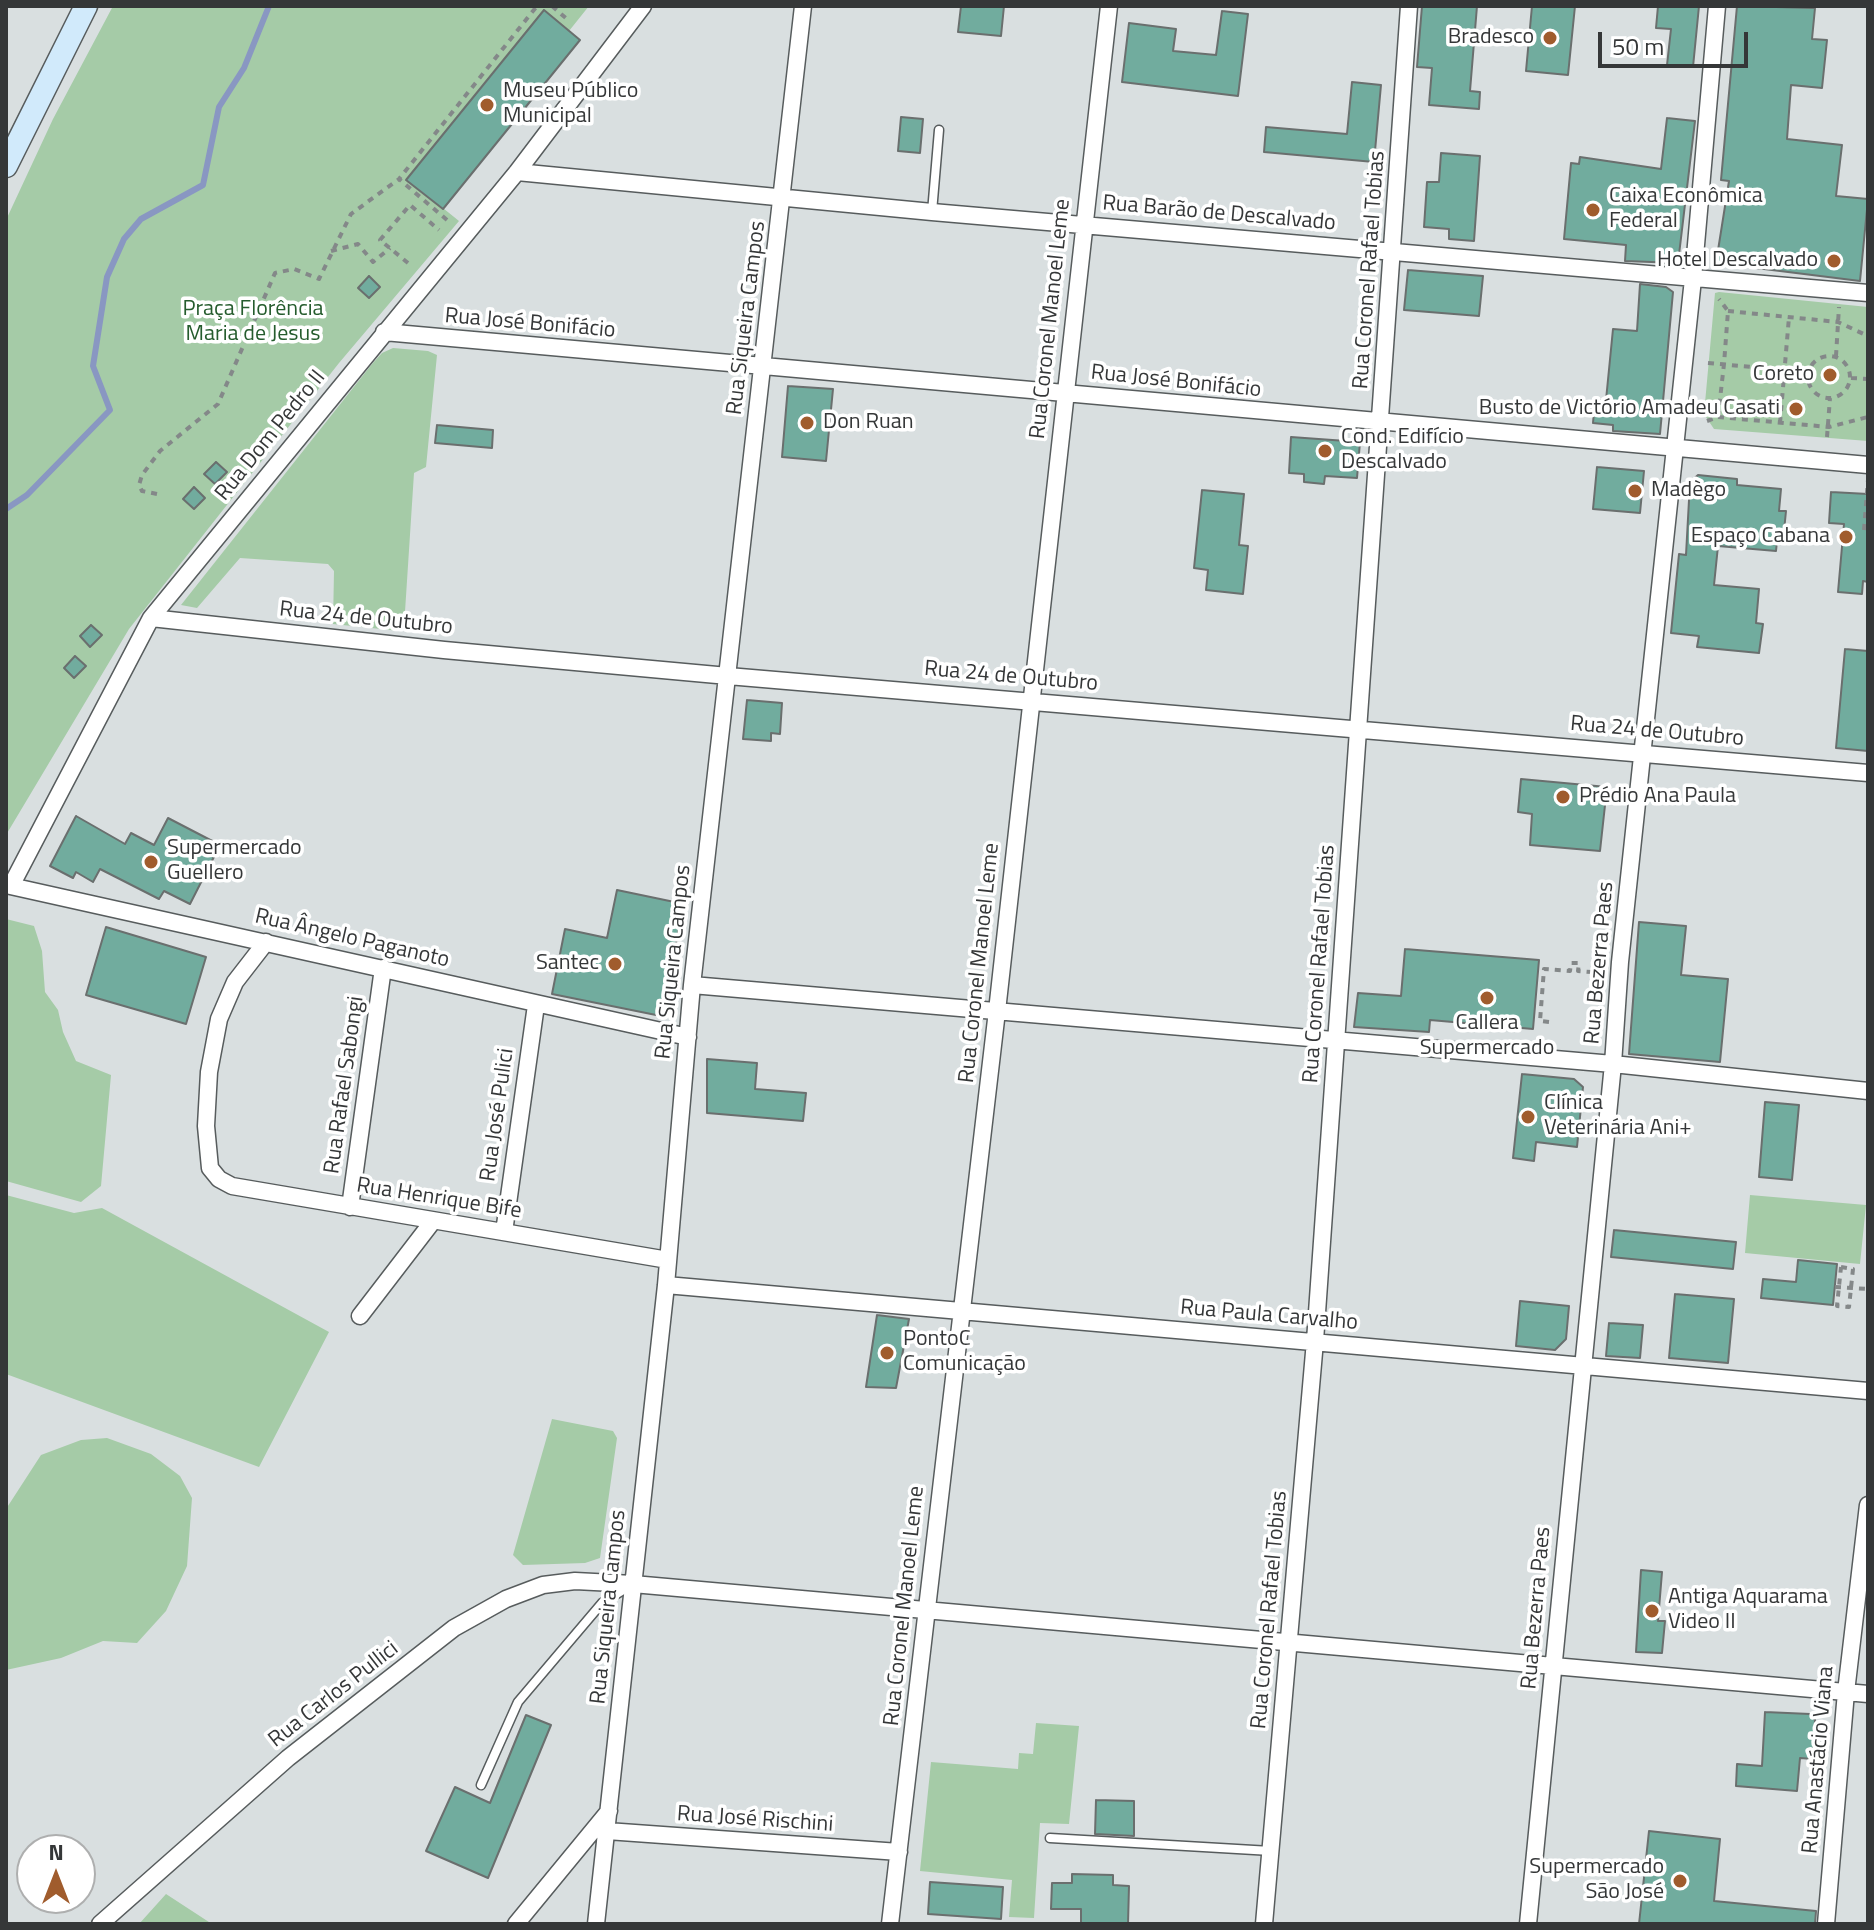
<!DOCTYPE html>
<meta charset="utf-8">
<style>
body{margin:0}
#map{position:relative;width:1874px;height:1930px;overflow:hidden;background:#d9dfe0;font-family:"Titillium Web",sans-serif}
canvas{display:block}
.frame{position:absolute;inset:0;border:8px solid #353738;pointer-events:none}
.north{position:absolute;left:16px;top:1834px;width:80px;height:80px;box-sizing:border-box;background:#fff;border:2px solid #aeafaf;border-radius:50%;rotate:0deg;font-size:22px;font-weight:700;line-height:32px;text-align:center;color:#353738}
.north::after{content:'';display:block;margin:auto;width:28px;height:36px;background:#a05c2d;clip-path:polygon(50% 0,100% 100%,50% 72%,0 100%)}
.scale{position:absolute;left:1598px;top:32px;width:150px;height:36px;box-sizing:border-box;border:4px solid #353738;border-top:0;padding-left:10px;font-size:24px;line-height:28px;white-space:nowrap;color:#353738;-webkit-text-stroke:6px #fff;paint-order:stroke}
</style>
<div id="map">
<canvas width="1874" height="1930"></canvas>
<div class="frame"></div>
<div class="north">N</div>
<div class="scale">50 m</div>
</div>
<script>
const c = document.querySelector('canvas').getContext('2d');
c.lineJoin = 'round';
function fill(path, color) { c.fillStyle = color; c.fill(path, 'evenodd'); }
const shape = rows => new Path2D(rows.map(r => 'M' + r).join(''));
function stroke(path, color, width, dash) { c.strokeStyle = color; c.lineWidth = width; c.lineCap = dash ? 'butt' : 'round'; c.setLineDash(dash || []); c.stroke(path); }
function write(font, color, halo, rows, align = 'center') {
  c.font = font + ' "Titillium Web",sans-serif'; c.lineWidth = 7; c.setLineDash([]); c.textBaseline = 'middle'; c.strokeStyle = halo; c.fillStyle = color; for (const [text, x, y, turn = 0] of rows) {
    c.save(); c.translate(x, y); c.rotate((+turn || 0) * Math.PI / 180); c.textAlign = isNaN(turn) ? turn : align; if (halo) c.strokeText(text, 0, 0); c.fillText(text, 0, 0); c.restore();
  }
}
fill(shape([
 [113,6,589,6,569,31,543,11,407,179,459,221,339,363,129,629,6,835,6,220,53,119],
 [1719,292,1868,307,1868,441,1714,429,1704,414,1715,293],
 [393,348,428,351,437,355,426,467,414,473,404,627,400,631,333,624,334,571,328,564,240,558,197,608,181,605,372,364,382,353],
 [6,919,34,926,42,951,45,992,58,1010,63,1032,76,1061,111,1075,101,1186,81,1202,6,1181],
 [6,1195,74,1213,102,1208,329,1332,259,1467,6,1374],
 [1750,1195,1866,1205,1860,1264,1745,1253],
 [552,1419,613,1431,617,1438,600,1558,585,1563,523,1565,513,1555],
 [107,1438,151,1454,180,1476,192,1498,187,1566,166,1611,137,1643,103,1641,61,1658,6,1670,6,1509,41,1455,81,1440],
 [1036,1723,1079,1726,1069,1824,1040,1823,1034,1918,1009,1917,1012,1880,920,1871,931,1762,1018,1769,1019,1753,1033,1754],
 [166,1894,212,1924,139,1924]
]), '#a5cba7');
stroke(shape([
 [6,509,27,495,110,410,93,366,107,277,124,239,141,219,203,185,219,107,244,68,269,6]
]), '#8997c2', 6);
const building = shape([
 [961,6,1004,6,1001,36,958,32,961,6],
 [1422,6,1477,6,1470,91,1480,92,1479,109,1429,105,1432,68,1417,67,1422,6],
 [1532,6,1575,6,1568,75,1526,71,1532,6],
 [1658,6,1699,6,1693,67,1667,65,1671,29,1656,28,1658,6],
 [1737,6,1815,8,1812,39,1827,40,1822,88,1791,85,1787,139,1842,145,1836,196,1868,199,1860,281,1716,263,1729,181,1721,180,1737,6],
 [544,10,580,40,443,209,406,180,544,10],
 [1222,11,1248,14,1238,96,1122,82,1129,23,1176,29,1173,51,1216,55,1222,11],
 [1352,82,1381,85,1374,162,1264,152,1266,127,1347,134,1352,82],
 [901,117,923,119,920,153,898,151,901,117],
 [1667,118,1695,121,1678,263,1625,261,1626,245,1564,239,1571,163,1579,164,1580,157,1661,169,1667,118],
 [1441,153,1480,156,1474,241,1449,239,1449,229,1424,227,1427,182,1439,182,1441,153],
 [1408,270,1483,276,1479,316,1404,310,1408,270],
 [369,276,380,287,369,298,358,288,369,276],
 [1640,284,1666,287,1673,292,1660,434,1613,431,1613,425,1593,423,1595,400,1606,400,1613,329,1637,331,1640,284],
 [788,386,833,389,826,461,782,457,788,386],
 [437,425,493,430,492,448,435,443,437,425],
 [1291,437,1360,442,1357,478,1325,476,1324,484,1304,482,1304,474,1289,473,1291,437],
 [216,462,227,472,215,484,204,474,216,462],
 [1597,467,1644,471,1640,513,1593,509,1597,467],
 [1698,475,1737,479,1737,485,1781,489,1779,511,1786,511,1784,531,1778,531,1776,551,1718,546,1714,585,1759,589,1756,623,1763,624,1759,653,1697,647,1699,636,1671,633,1679,554,1686,555,1690,482,1698,475],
 [194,487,205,498,194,509,183,499,194,487],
 [1202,490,1244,494,1239,545,1248,546,1243,594,1206,590,1208,570,1194,568,1202,490],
 [1831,492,1868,494,1868,582,1863,581,1862,594,1838,592,1844,524,1829,523,1831,492],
 [91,625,102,635,90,647,80,636,91,625],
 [1845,649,1868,651,1868,751,1836,748,1845,649],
 [75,656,86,666,74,678,64,668,75,656],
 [747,700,782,703,780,734,771,733,771,741,743,739,747,700],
 [1521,779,1607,787,1600,851,1530,845,1532,814,1518,812,1521,779],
 [76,816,125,844,131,833,154,845,168,818,220,845,190,904,164,891,159,899,100,869,93,882,76,872,73,878,50,866,76,816],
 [617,890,684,904,661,1016,552,994,565,929,607,938,617,890],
 [1639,922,1686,926,1681,975,1728,979,1720,1062,1629,1054,1639,922],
 [106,927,206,957,186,1024,86,995,106,927],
 [1405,949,1539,960,1533,1029,1430,1020,1429,1032,1354,1027,1358,993,1401,996,1405,949],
 [707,1059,757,1063,755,1089,806,1093,803,1121,707,1113,707,1059],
 [1522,1074,1574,1079,1583,1087,1577,1147,1536,1142,1534,1161,1513,1158,1522,1074],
 [1765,1102,1799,1105,1792,1180,1759,1177,1765,1102],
 [1614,1230,1736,1242,1733,1269,1611,1257,1614,1230],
 [1798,1260,1837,1264,1833,1305,1761,1298,1763,1279,1796,1282,1798,1260],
 [1675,1294,1734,1299,1728,1363,1669,1358,1675,1294],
 [1520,1301,1569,1306,1566,1339,1555,1350,1516,1346,1520,1301],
 [877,1315,909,1319,896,1388,866,1387,877,1315],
 [1609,1323,1643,1325,1640,1358,1606,1356,1609,1323],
 [1641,1570,1662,1572,1658,1621,1665,1621,1662,1653,1636,1652,1641,1570],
 [1765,1712,1810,1714,1815,1720,1813,1759,1800,1758,1797,1791,1736,1786,1737,1764,1762,1766,1765,1712],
 [526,1715,551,1725,488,1878,426,1851,455,1787,490,1803,526,1715],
 [1096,1800,1134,1801,1134,1836,1095,1834,1096,1800],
 [1649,1831,1720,1839,1714,1901,1816,1911,1815,1924,1639,1924,1649,1831],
 [1072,1874,1113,1875,1113,1885,1129,1886,1128,1924,1081,1924,1081,1909,1051,1909,1052,1883,1072,1883,1072,1874],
 [930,1882,1003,1887,1001,1919,928,1914,930,1882]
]);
fill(building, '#71ac9e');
stroke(building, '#6a6f6e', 2);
const lane = shape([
 [932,212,939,130],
 [481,1785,518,1702,602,1603,628,1587],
 [1050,1838,1271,1851]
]);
const street = shape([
 [517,172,932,212,1868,293],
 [384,332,1868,465],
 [151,618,444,650,728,676,1868,773],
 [6,885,688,1037],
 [11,886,151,618,517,172,643,6],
 [266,942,235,982,219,1019,209,1072,206,1126,210,1168,219,1179,232,1186,668,1260],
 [692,985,1613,1064,1868,1091],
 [350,1207,383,968],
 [504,1232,536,1005],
 [666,1285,1868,1391],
 [360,1316,433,1221],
 [607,1831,899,1852],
 [100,1924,288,1758,454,1628,506,1599,543,1585,575,1581,633,1584,1868,1694],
 [516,1924,609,1811],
 [596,1924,666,1285,692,985,803,6],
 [890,1924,997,1011,1109,6],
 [1264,1924,1315,1341,1409,6],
 [1528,1924,1613,1064,1620,962,1693,279,1717,6],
 [1826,1924,1846,1692,1868,1505]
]);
const secondary = shape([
 [6,166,86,6]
]);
stroke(lane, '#575c5d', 11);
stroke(street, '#575c5d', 19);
stroke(secondary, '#575c5d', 25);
stroke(shape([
 [552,6,568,20],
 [447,220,399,179,537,6],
 [331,251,358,244,373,262,390,248],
 [408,263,380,240,410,205,439,230],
 [1728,311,1838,322,1868,336],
 '1808 377a21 21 0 1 1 42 0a21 21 0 1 1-42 0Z',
 [1836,356,1839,307],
 [1708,363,1808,372],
 [1851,378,1868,379],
 [1718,417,1829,427,1868,417],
 [1707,421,1718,417,1724,364,1728,311,1719,299],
 [1780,423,1789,317],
 [1827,437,1830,398],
 [157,494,142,491,139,485,142,475,160,451,218,404,275,273,294,269,319,279,351,214,399,179],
 [1864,530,1868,480],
 [1549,1022,1540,1021,1544,969,1570,971,1571,963,1579,963,1578,971,1604,973],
 [1841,1267,1853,1269,1849,1307,1837,1306,1841,1267],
 [1835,1287,1868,1289]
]), '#848889', 4, [6, 6]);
stroke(lane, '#fff', 8);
stroke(street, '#fff', 16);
stroke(secondary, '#d1eafb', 22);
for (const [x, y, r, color] of [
 [1550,38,8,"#a05c2d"],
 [487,105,8,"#a05c2d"],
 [1593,210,8,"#a05c2d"],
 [1834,261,8,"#a05c2d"],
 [1830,375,8,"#a05c2d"],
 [1796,409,8,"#a05c2d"],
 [807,423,8,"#a05c2d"],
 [1325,451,8,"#a05c2d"],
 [1635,491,8,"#a05c2d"],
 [1846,537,8,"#a05c2d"],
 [1563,797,8,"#a05c2d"],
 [151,862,8,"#a05c2d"],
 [615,964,8,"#a05c2d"],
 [1487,998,8,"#a05c2d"],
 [1528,1117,8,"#a05c2d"],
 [887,1353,8,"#a05c2d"],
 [1652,1611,8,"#a05c2d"],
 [1680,1881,8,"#a05c2d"]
]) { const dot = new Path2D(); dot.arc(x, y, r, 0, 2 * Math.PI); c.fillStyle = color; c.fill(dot); stroke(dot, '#fff', 3); }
write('22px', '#353738', '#fff', [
 ["Bradesco",1534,38,"right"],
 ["Museu Público",503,92],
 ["Municipal",503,117],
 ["Caixa Econômica",1609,197],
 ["Federal",1609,222],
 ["Hotel Descalvado",1818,261,"right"],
 ["Coreto",1814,375,"right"],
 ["Busto de Victório Amadeu Casati",1780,409,"right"],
 ["Don Ruan",823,423],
 ["Cond. Edifício",1341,438],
 ["Descalvado",1341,463],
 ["Madègo",1651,491],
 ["Espaço Cabana",1830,537,"right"],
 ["Prédio Ana Paula",1579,797],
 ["Supermercado",167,849],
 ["Guellero",167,874],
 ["Santec",599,964,"right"],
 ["Callera",1487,1024,"center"],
 ["Supermercado",1487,1049,"center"],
 ["Clínica",1544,1104],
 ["Veterinária Ani+",1544,1129],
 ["PontoC",903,1340],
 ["Comunicação",903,1365],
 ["Antiga Aquarama",1668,1598],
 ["Video II",1668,1623],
 ["Supermercado",1664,1868,"right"],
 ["São José",1664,1893,"right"]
], 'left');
write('22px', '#353738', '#fff', [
 ["Rua Barão de Descalvado",1219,214,5],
 ["Rua Coronel Rafael Tobias",1370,270,-86],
 ["Rua Siqueira Campos",747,318,-83],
 ["Rua Coronel Manoel Leme",1051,319,-84],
 ["Rua José Bonifácio",530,324,5],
 ["Rua José Bonifácio",1176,382,6],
 ["Rua Dom Pedro II",271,436,-51],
 ["Rua 24 de Outubro",366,619,6],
 ["Rua 24 de Outubro",1011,677,5],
 ["Rua 24 de Outubro",1657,732,5],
 ["Rua Ângelo Paganoto",352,939,13],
 ["Rua Siqueira Campos",674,962,-84],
 ["Rua Coronel Manoel Leme",980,963,-84],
 ["Rua Bezerra Paes",1600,963,-85],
 ["Rua Coronel Rafael Tobias",1320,964,-86],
 ["Rua Rafael Sabongi",345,1085,-82],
 ["Rua José Pulici",498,1115,-82],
 ["Rua Henrique Bife",439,1199,9],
 ["Rua Paula Carvalho",1269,1316,5],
 ["Rua Coronel Manoel Leme",905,1606,-84],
 ["Rua Siqueira Campos",609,1607,-84],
 ["Rua Bezerra Paes",1537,1608,-85],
 ["Rua Coronel Rafael Tobias",1270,1610,-85],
 ["Rua Carlos Pullici",334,1695,-38],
 ["Rua Anastácio Viana",1819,1760,-85],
 ["Rua José Rischini",755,1820,4]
]);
write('22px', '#255c2d', '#fff', [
 ["Praça Florência",253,310],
 ["Maria de Jesus",253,335]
]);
</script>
